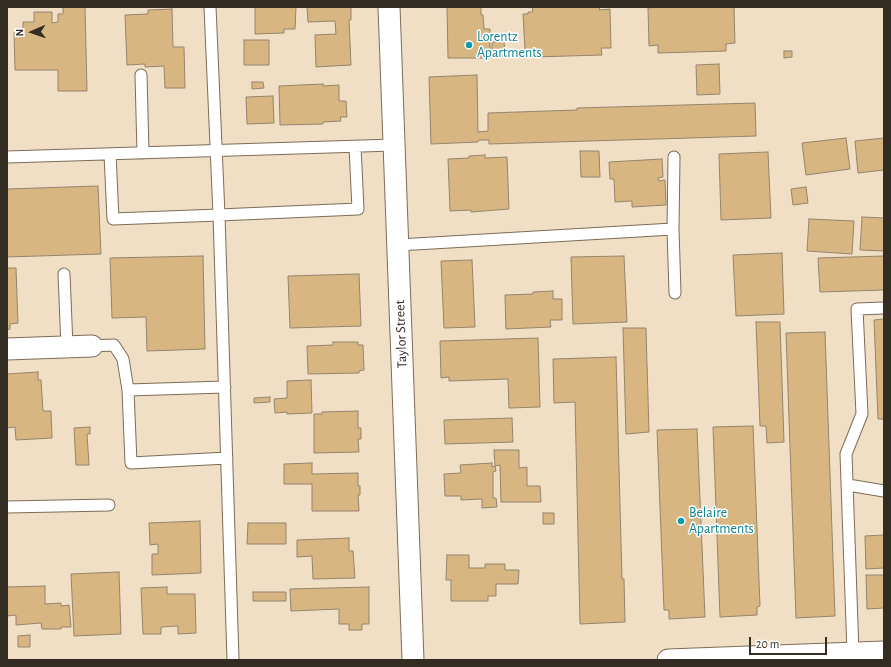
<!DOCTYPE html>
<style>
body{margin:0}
#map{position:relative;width:891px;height:667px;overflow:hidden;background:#f0dfc5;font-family:"Alegreya Sans",sans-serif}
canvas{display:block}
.frame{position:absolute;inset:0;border:8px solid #332c23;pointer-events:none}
.north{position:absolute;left:12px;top:12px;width:40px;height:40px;-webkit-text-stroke:3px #fff;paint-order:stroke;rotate:268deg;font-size:11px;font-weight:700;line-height:16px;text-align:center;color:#332c23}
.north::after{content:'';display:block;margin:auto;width:14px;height:18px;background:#332c23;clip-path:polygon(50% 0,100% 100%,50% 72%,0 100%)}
.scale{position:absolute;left:749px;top:637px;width:78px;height:18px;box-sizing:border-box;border:2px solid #332c23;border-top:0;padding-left:5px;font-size:12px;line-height:14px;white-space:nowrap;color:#332c23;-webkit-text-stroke:3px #fff;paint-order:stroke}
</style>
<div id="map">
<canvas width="891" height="667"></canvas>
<div class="frame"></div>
<div class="north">N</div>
<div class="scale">20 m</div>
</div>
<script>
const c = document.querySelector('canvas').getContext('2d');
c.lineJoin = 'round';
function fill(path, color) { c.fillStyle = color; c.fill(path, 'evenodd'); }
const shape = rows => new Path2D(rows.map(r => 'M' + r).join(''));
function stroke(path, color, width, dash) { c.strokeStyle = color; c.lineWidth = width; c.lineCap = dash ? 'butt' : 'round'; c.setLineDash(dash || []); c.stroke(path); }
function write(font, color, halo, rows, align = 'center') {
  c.font = font + ' "Alegreya Sans",sans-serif'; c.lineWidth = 3; c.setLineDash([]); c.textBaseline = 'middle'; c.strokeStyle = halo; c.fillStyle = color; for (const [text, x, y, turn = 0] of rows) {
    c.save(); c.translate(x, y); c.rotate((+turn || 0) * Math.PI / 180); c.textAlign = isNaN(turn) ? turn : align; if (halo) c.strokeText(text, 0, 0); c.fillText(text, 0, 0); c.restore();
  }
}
const building = shape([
 [63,7,85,7,87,91,58,91,58,70,15,70,14,32,23,32,23,22,34,22,34,12,52,12,52,23,58,22,58,14,63,14,63,7],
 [255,7,296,7,295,29,284,29,284,33,255,34,255,7],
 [307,7,351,7,351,20,349,20,351,65,316,67,315,35,336,34,335,21,308,22,307,7],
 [447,7,481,7,481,15,483,15,484,29,490,29,490,58,448,58,447,7],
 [532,7,600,7,599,10,610,9,611,48,601,48,602,55,534,57,534,49,525,50,523,14,528,14,528,12,533,12,532,7],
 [657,7,734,7,735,43,726,44,726,51,658,53,658,45,649,46,648,8,657,7],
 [172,9,173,47,184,47,185,88,165,88,164,66,145,67,145,64,127,65,125,15,148,14,148,10,172,9],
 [244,40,269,40,269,65,244,65,244,40],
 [504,41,505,55,492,56,492,42,504,41],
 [784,51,792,51,792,57,784,58,784,51],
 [719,64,720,94,697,95,696,65,719,64],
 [477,75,478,132,488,131,488,113,577,110,577,108,755,103,756,136,489,144,489,140,479,140,478,142,431,144,429,77,477,75],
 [252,82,263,82,264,88,252,89,252,82],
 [323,84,323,86,339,85,339,101,346,101,347,117,340,117,341,121,323,122,323,124,280,125,279,86,323,84],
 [273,96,274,123,247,124,246,97,273,96],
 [846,138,850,169,806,175,802,143,846,138],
 [884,138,884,170,858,173,855,141,884,138],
 [580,151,599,151,600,177,581,177,580,151],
 [768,152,771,218,721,220,719,154,768,152],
 [485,155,485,158,507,157,509,209,471,212,471,210,450,211,448,159,469,158,469,156,485,155],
 [662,159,663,177,658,178,659,181,665,180,666,205,632,207,632,201,615,202,614,179,610,179,609,162,662,159],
 [98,186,101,254,7,257,7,189,98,186],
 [806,187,808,203,793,205,791,189,806,187],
 [862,217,884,218,884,251,860,250,862,217],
 [809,219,854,221,852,254,807,251,809,219],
 [782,253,784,314,736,316,733,255,782,253],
 [203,256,205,349,147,351,146,317,112,318,110,258,203,256],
 [624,256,627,322,573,324,571,257,624,256],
 [884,256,884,290,820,292,818,258,884,256],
 [472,260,475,327,444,328,441,261,472,260],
 [7,268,16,268,18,323,10,324,10,329,7,330,7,268],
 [359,274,361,326,290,328,288,276,359,274],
 [553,291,553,299,562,299,562,320,550,320,551,327,506,329,505,295,533,294,533,292,553,291],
 [884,319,884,419,878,419,874,320,884,319],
 [756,322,780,322,784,442,767,443,766,426,760,426,756,322],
 [623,328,646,328,649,432,626,434,623,328],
 [825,332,835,616,796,618,786,333,825,332],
 [538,338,540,407,509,408,508,379,449,381,449,377,441,378,440,341,538,338],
 [333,342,358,342,358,345,363,345,364,370,359,371,359,373,308,374,307,346,333,345,333,342],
 [616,357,622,579,624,579,625,622,580,624,575,402,554,403,553,359,616,357],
 [38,372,38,380,41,380,43,411,51,411,52,438,16,440,15,427,7,428,7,374,38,372],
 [311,380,312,413,287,414,287,412,275,413,274,399,287,398,287,381,311,380],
 [270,397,270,402,254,403,254,398,270,397],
 [358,411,358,428,361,428,361,439,358,439,359,452,314,453,314,414,322,414,322,412,358,411],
 [512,418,513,442,445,444,444,420,512,418],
 [753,426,760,606,757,607,757,615,720,617,713,427,753,426],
 [90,427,90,434,87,434,89,465,76,465,74,428,90,427],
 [697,429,705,617,669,619,669,610,664,610,657,430,697,429],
 [494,450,519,450,519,468,527,467,527,486,540,486,541,502,501,502,500,465,495,466,494,450],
 [312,463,312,474,358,473,358,486,360,486,360,495,358,495,359,511,312,511,312,484,284,484,284,464,312,463],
 [492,463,492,467,495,466,496,471,493,472,493,498,496,498,497,507,482,508,482,499,461,500,461,496,445,496,444,474,461,473,460,465,492,463],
 [543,513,554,513,554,524,543,524,543,513],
 [200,521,201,573,152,575,152,554,158,554,158,544,150,545,149,523,200,521],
 [248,523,286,523,286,544,247,544,248,523],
 [884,535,884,568,866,569,865,536,884,535],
 [349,538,349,551,353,551,355,578,313,579,312,556,297,557,297,540,349,538],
 [447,555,469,555,469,568,485,568,485,564,505,564,505,570,519,570,518,584,496,584,496,596,488,596,488,601,451,601,451,580,446,580,447,555],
 [119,572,121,634,74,636,71,574,119,572],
 [866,575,884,575,884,608,867,609,866,575],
 [45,586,45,604,61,603,61,606,69,605,71,627,61,627,61,629,42,629,41,623,16,625,16,615,7,616,7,587,45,586],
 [167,587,167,594,195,594,196,633,178,634,178,626,161,627,161,634,143,634,141,588,167,587],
 [369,587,369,624,362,624,362,630,349,630,349,624,339,624,339,609,291,611,290,589,369,587],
 [253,592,286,592,286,601,253,601,253,592],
 [30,635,30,647,18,647,18,636,30,635]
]);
fill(building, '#d8b682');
stroke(building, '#94846d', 1);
const service = shape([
 [210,7,219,215,358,209,355,147],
 [141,75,143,153],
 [110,154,113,219,219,215,233,660],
 [7,157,394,145],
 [673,229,674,157],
 [398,245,673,229,675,293],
 [64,274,67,347],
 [92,346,114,345,123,359,128,390],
 [225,387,128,390,131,463,227,458],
 [848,485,884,491],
 [7,507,109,505],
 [853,653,846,454,862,414,857,309,884,308]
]);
const minor = shape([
 [389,7,413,660],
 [7,349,92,346],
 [668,660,884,652]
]);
stroke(service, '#7c6d56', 13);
stroke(minor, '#7c6d56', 23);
stroke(service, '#fff', 11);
stroke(minor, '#fff', 21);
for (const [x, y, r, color] of [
 [469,45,4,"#0f9aa8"],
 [681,521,4,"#0f9aa8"]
]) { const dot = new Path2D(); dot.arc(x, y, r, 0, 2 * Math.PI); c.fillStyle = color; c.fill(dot); stroke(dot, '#fff', 1.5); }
write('14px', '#0d838f', '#fff', [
 ["Lorentz",477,37],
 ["Apartments",477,53],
 ["Belaire",689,513],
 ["Apartments",689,529]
], 'left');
write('14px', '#332c23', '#fff', [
 ["Taylor Street",401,334,-92]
]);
</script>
